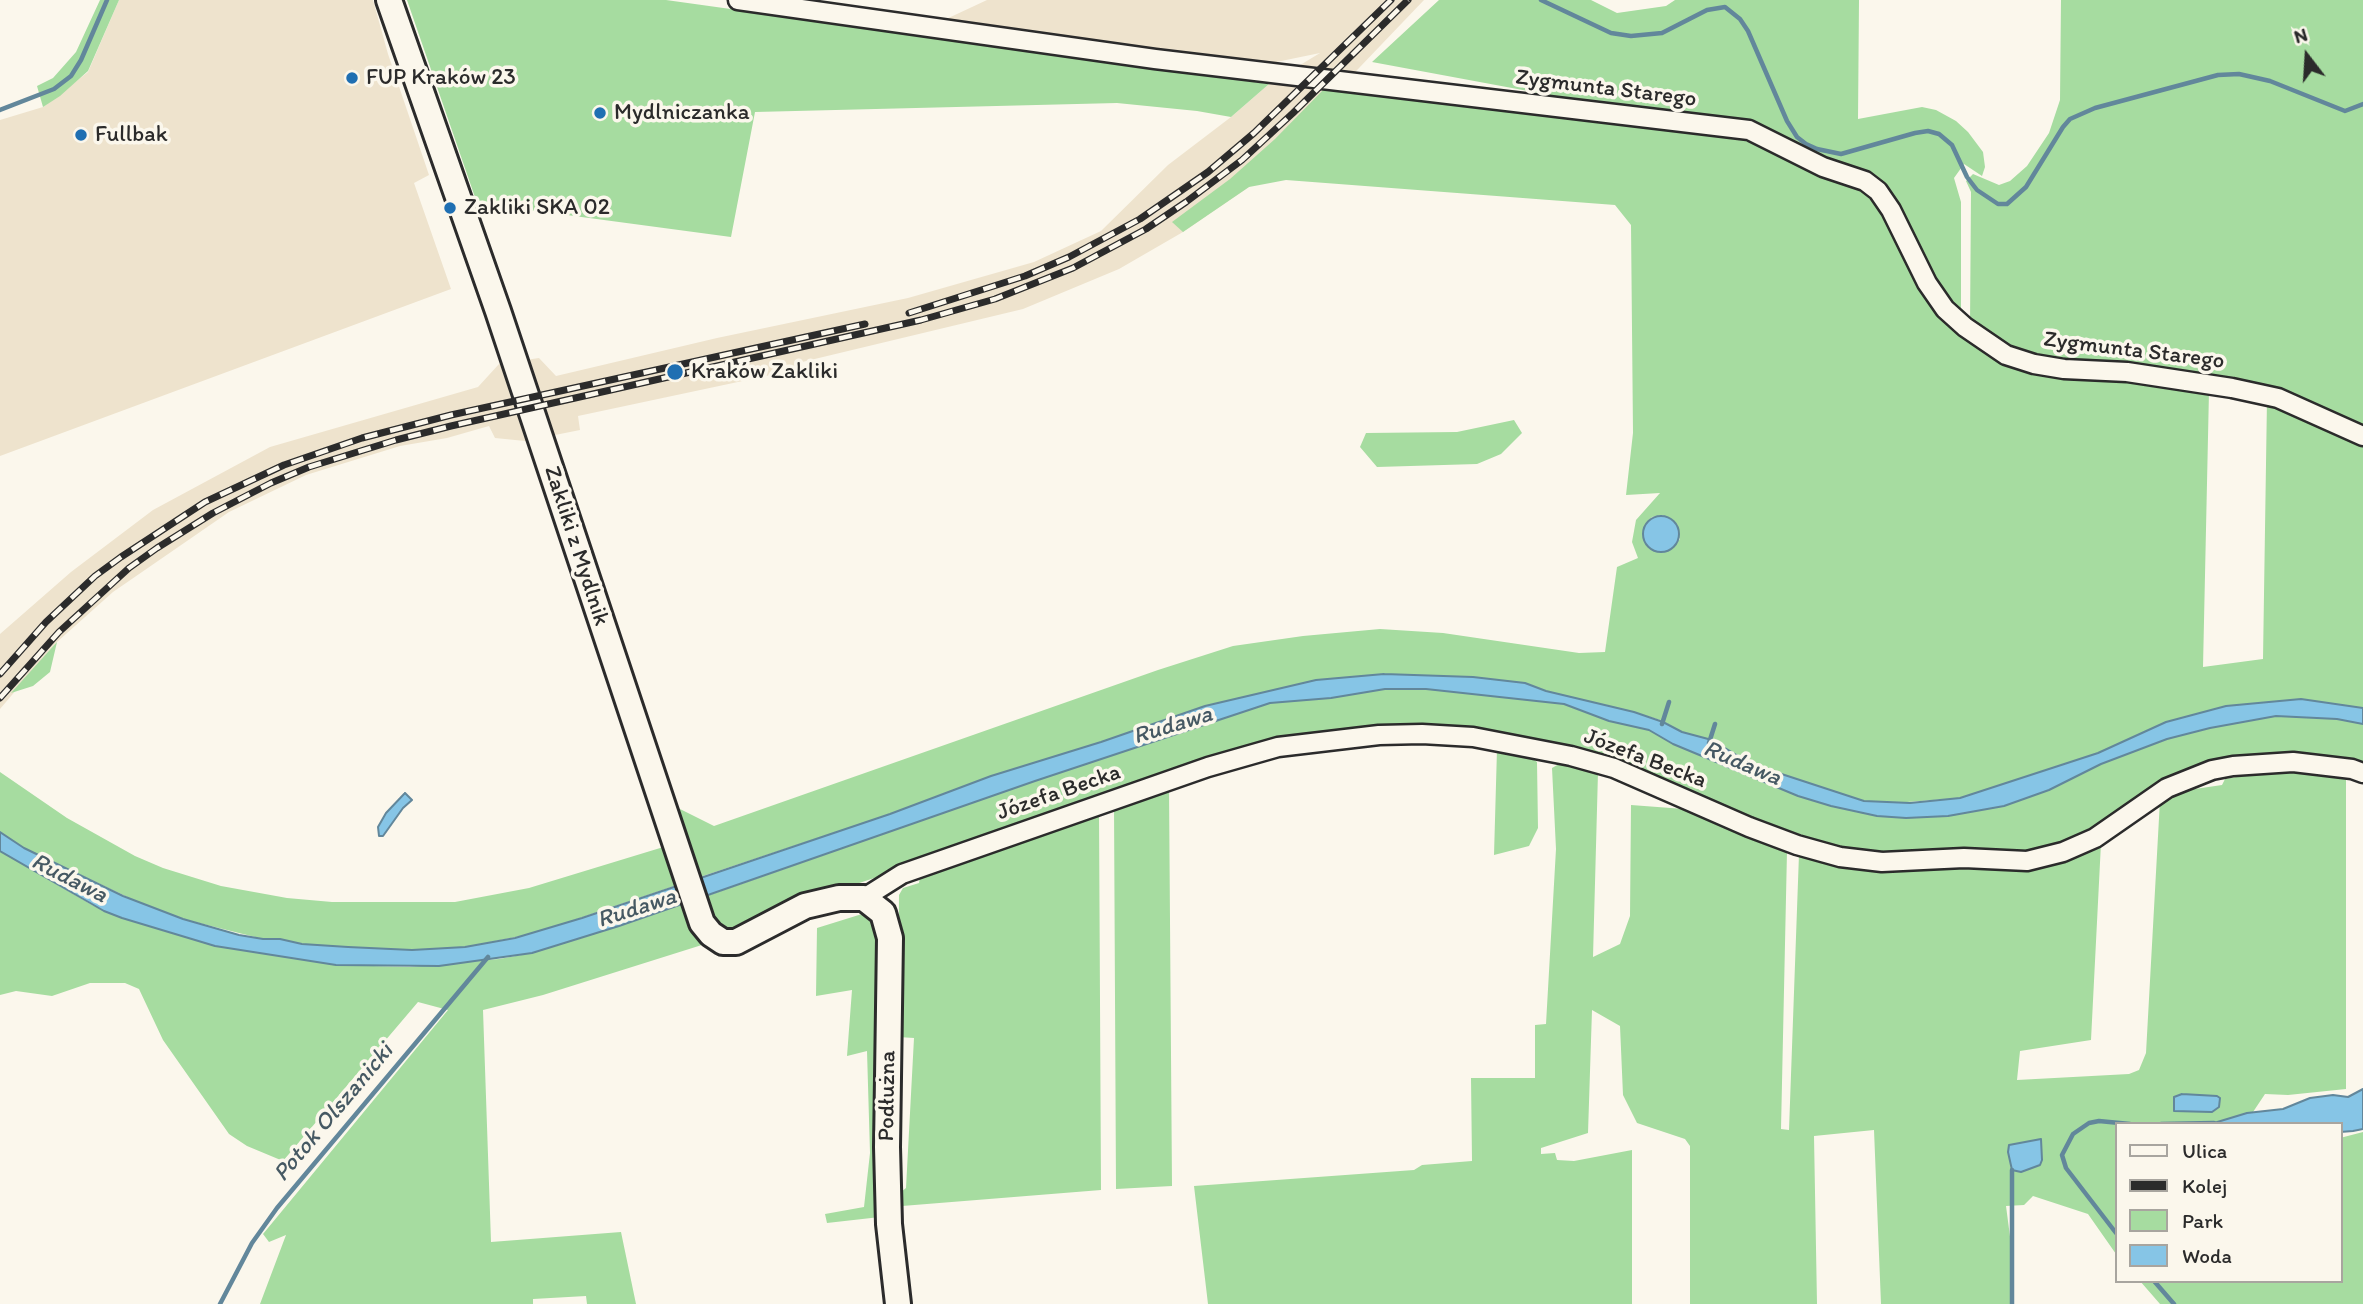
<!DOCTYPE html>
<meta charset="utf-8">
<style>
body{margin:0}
#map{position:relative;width:2363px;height:1304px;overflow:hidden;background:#fbf7ec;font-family:Itim,sans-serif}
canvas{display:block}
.legend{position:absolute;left:2115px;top:1122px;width:228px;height:161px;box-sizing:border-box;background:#fbf7ec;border:2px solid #a8a59f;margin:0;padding:9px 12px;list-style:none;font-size:21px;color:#2b2b2b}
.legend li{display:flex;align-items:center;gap:14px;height:35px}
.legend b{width:35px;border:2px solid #a8a59f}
.north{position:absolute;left:2272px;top:21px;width:70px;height:70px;-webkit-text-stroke:5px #fbf7ec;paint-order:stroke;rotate:343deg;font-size:19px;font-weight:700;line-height:28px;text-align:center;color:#2b2b2b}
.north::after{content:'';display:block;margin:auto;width:24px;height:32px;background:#2b2b2b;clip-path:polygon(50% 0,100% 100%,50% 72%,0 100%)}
</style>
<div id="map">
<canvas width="2363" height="1304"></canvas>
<ul class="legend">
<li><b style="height:9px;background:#fbf7ec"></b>Ulica</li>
<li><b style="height:9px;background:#2b2b2b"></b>Kolej</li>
<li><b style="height:19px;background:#a6dca0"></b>Park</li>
<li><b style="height:19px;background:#86c5e6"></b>Woda</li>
</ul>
<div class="north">N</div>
</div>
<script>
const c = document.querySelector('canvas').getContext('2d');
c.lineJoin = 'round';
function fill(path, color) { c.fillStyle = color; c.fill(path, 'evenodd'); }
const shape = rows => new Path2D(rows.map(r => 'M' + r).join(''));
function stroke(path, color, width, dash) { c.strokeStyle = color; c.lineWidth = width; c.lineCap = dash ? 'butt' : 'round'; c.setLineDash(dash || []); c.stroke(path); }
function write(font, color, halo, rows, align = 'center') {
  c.font = font + ' Itim,sans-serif'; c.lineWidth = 7; c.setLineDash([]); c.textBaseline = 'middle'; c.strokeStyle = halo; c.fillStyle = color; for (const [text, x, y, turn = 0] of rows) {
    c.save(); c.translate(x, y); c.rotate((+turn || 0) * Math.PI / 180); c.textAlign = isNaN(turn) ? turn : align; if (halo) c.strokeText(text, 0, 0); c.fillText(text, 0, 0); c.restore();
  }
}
fill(shape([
 [119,0,373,0,388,54,429,175,414,183,451,289,0,456,0,120,43,107,88,72],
 [987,0,1424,0,1338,90,1273,165,1249,187,1183,232,1119,269,1023,309,798,363,799,369,578,416,580,430,525,441,495,438,489,426,447,438,400,446,306,475,229,512,113,592,57,642,0,709,0,634,71,572,153,510,270,447,478,387,499,364,539,358,556,376,717,338,908,298,1034,262,1101,231,1168,165,1231,117,1269,84,1320,53,1257,66,942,21]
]), '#eee3cd');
fill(shape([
 [100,0,119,0,88,71,60,96,43,107,37,86,53,78,76,52],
 [407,0,666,0,1269,84,1231,117,1197,111,1117,103,755,112,731,237,477,203],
 [1439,0,1591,0,1617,13,1666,6,1675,0,1859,0,1858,119,1922,107,1936,110,1956,121,1968,132,1983,152,1985,167,1982,176,1964,164,1954,178,1961,202,1961,319,1948,306,1894,208,1746,124,1582,101,1372,62],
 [2061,0,2363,0,2363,427,2260,386,2064,364,2013,353,1970,325,1971,192,1966,181,1973,174,1999,185,2010,181,2027,166,2049,133,2060,100],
 [1325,88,1753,136,1859,185,1873,196,1898,233,1917,279,1991,352,2209,391,2203,667,2263,659,2267,399,2363,440,2363,708,2301,699,2226,706,2166,722,2098,753,1990,790,1960,798,1894,803,1864,801,1849,798,1751,764,1712,740,1682,732,1663,721,1634,712,1546,691,1525,683,1473,677,1384,674,1316,680,1205,706,1101,742,991,776,890,814,694,879,674,806,714,826,1158,670,1233,646,1303,636,1380,629,1443,633,1579,653,1605,652,1617,567,1638,558,1632,542,1636,520,1660,493,1626,495,1633,433,1631,225,1615,205,1286,180,1249,187,1183,232,1172,222,1230,179,1275,139],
 [1662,515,1667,517,1680,539,1670,550,1645,525,1652,517],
 [1514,420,1522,433,1501,454,1477,464,1377,467,1360,447,1366,433,1457,432],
 [57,642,50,672,33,686,11,693],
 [1385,689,1426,689,1564,704,1609,721,1649,730,1673,744,1831,806,1877,816,1906,818,2049,790,2101,764,2167,739,2210,728,2276,716,2337,719,2363,724,2363,769,2245,760,2125,814,2050,853,1926,857,1828,851,1655,781,1455,733,1293,743,892,872,788,907,735,929,724,931,716,927,701,898,1035,781,1264,704,1310,698,1331,698],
 [1497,749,1527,754,1537,762,1538,828,1529,846,1494,855],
 [1559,764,1598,772,1593,957,1620,944,1630,916,1631,805,1684,809,1787,851,1781,1129,1789,1130,1799,854,1865,868,2023,870,2050,866,2101,843,2091,1040,2020,1051,2017,1080,2129,1074,2139,1070,2146,1053,2160,800,2181,791,2222,785,2225,779,2258,773,2290,772,2346,778,2346,1089,2288,1095,2265,1094,2253,1112,2255,1124,2116,1124,2116,1254,2088,1214,2033,1196,2024,1205,2006,1206,2014,1267,2014,1304,1881,1304,1874,1130,1814,1136,1817,1304,1690,1304,1690,1146,1685,1139,1637,1123,1623,1095,1620,1026,1592,1010,1588,1133,1541,1148,1541,1154,1555,1153,1557,1160,1574,1161,1632,1150,1632,1304,1208,1304,1194,1186,1414,1170,1422,1165,1472,1161,1471,1078,1535,1078,1535,1025,1546,1024,1556,849,1552,768],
 [0,772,67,818,135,856,163,868,221,886,287,898,332,902,455,902,529,888,670,845,683,883,536,933,465,947,412,950,308,945,280,939,263,939,183,919,138,902,24,848,0,832],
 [1169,788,1172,1186,1116,1189,1114,806],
 [1099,812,1101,1190,902,1206,901,1192,906,1188,914,1038,898,1037,899,895,903,888,919,883,920,876],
 [0,851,92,905,122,918,215,946,336,965,410,967,499,959,532,953,688,902,705,944,543,995,483,1010,491,1242,621,1232,636,1304,587,1304,586,1296,533,1299,533,1304,260,1304,286,1235,269,1242,263,1234,448,1010,418,1002,283,1161,247,1146,229,1134,163,1040,139,989,125,983,90,983,52,996,16,991,0,995],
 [862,914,876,919,883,982,880,1217,827,1223,825,1214,864,1207,870,1153,867,1051,847,1056,852,990,816,996,817,928],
 [2363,1132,2363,1304,2160,1304,2140,1281,2340,1281,2340,1138]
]), '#a6dca0');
const water = shape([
 '1643 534a18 18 0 1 1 36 0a18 18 0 1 1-36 0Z',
 [1384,674,1473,677,1525,683,1546,691,1634,712,1663,722,1682,732,1712,740,1751,764,1864,801,1910,803,1960,798,2098,753,2166,722,2226,706,2301,699,2363,708,2363,724,2337,719,2276,716,2210,728,2167,739,2101,764,2049,790,2004,806,1948,816,1906,818,1877,816,1831,806,1798,796,1673,744,1649,730,1609,721,1564,704,1426,689,1385,689,1331,698,1270,703,1035,781,619,926,532,953,439,966,336,965,215,946,122,918,104,911,0,851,0,832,24,848,123,896,183,919,239,935,263,939,280,939,302,944,348,947,412,950,465,947,515,938,582,918,890,814,991,776,1101,742,1205,706,1316,680,1384,674],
 [405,793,412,800,403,808,383,836,379,836,378,827,386,813,405,793],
 [2363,1089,2363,1129,2353,1131,2340,1132,2340,1124,2214,1123,2247,1113,2283,1109,2310,1098,2333,1095,2348,1097,2363,1089],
 [2182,1094,2217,1096,2220,1098,2219,1107,2212,1112,2174,1111,2174,1097,2182,1094],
 [2041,1139,2042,1160,2040,1165,2021,1172,2012,1170,2008,1152,2009,1145,2041,1139]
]);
fill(water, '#86c5e6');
stroke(water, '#62879b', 2);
stroke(shape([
 [1541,0,1611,33,1631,36,1662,33,1707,10,1725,7,1740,19,1748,31,1787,121,1797,137,1806,144,1817,149,1841,154,1915,133,1928,131,1939,134,1952,145,1967,177,1977,190,1998,204,2007,204,2026,187,2063,127,2070,119,2095,108,2218,75,2239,74,2270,81,2345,111,2363,104],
 [0,110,54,89,71,76,81,60,107,0],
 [1662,724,1669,702],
 [1709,743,1715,724],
 [2161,1124,2214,1123],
 [2116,1233,2066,1168,2062,1155,2073,1134,2089,1123,2099,1121,2130,1124],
 [2154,1281,2174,1304],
 [220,1304,252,1243,277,1208,488,957],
 [2012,1304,2012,1170]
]), '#62879b', 4.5);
const street = shape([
 [738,0,1155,59,1749,130,1823,167,1865,181,1878,191,1891,210,1927,283,1945,309,1965,327,2006,355,2034,364,2064,369,2127,372,2232,388,2278,398,2363,436],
 [864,898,902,874,1208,767,1278,747,1379,735,1422,734,1473,737,1571,756,1614,768,1749,827,1797,845,1840,857,1882,862,1964,858,2027,861,2063,852,2095,838,2167,788,2212,770,2233,766,2293,762,2352,769,2363,773]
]);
const secondary = shape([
 [389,0,498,311,702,923,711,934,723,942,736,942,805,906,839,898,864,898,883,913,890,938,887,1147,889,1224,898,1304]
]);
stroke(street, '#2b2b2b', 23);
stroke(secondary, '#2b2b2b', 30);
stroke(street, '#fbf7ec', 18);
stroke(secondary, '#fbf7ec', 24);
const rail = shape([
 [909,313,1025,276,1069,257,1140,219,1208,172,1254,133,1391,0],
 [0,674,46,622,95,576,121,557,205,502,284,465,362,438,451,415,865,324],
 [0,698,59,632,129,568,157,548,213,513,271,483,309,467,396,440,451,426,921,320,995,299,1073,268,1146,229,1186,202,1242,160,1293,113,1408,0]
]);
stroke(rail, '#2b2b2b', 7);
stroke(rail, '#fbf7ec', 4.5, [13]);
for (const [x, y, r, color] of [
 [352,78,7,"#1f6fb2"],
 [600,113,7,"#1f6fb2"],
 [81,135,7,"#1f6fb2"],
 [450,208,7,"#1f6fb2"],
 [675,372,9,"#1f6fb2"]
]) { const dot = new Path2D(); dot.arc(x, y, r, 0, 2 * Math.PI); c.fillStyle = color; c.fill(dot); stroke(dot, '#fbf7ec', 2.5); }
write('23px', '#2b2b2b', '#fbf7ec', [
 ["FUP Kraków 23",366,78],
 ["Mydlniczanka",614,113],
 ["Fullbak",95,135],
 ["Zakliki SKA 02",464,208],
 ["Kraków Zakliki",691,372]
], 'left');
write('23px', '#2b2b2b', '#fbf7ec', [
 ["Zygmunta Starego",1606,89,7],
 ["Zygmunta Starego",2134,351,7],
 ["Zakliki z Mydlnik",576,546,72],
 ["Józefa Becka",1645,759,21],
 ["Józefa Becka",1059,793,-19],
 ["Podłużna",888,1096,-89]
]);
write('italic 24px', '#465963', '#fbf7ec', [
 ["Rudawa",1173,726,-17],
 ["Rudawa",1742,764,23],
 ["Rudawa",69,879,27],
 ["Rudawa",637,909,-18],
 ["Potok Olszanicki",334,1113,-50]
]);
</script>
